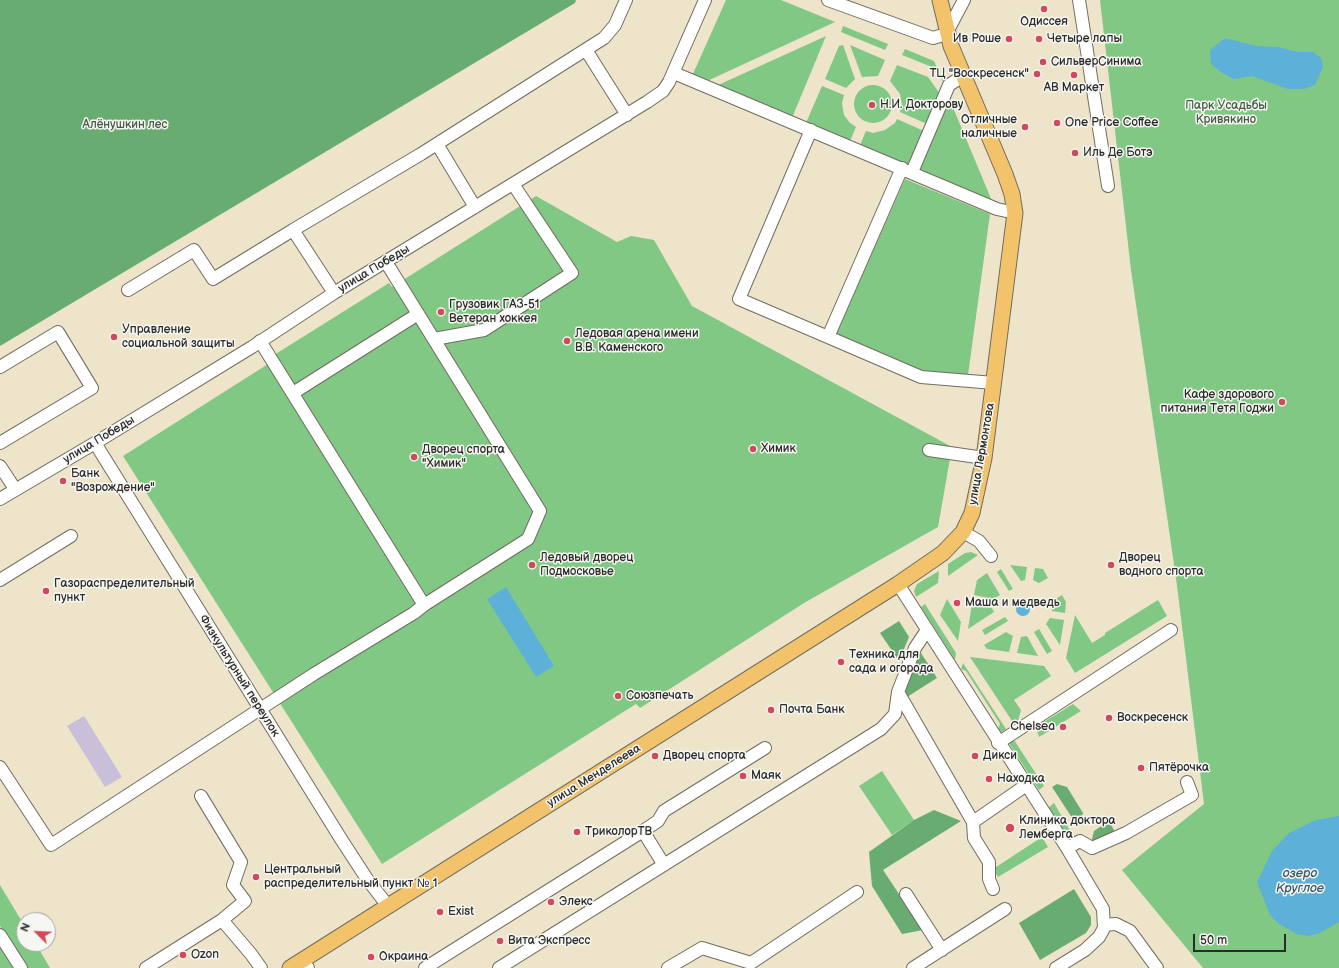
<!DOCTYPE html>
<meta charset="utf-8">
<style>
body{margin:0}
#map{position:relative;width:1339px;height:968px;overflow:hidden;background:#eee4c9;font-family:"Balsamiq Sans",sans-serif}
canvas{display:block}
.north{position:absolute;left:16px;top:912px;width:40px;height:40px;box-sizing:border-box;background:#f6f6f2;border:1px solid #a5a5a2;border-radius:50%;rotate:294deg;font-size:11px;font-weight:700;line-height:16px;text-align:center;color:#2b2b2b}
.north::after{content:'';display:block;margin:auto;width:14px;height:18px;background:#d1495b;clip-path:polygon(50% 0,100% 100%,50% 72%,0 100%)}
.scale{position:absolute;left:1193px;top:934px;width:93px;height:18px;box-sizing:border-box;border:2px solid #2b2b2b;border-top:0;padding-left:5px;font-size:12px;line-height:14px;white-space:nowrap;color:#2b2b2b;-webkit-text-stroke:3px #f6f6f2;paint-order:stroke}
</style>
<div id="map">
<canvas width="1339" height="968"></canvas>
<div class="north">N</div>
<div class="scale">50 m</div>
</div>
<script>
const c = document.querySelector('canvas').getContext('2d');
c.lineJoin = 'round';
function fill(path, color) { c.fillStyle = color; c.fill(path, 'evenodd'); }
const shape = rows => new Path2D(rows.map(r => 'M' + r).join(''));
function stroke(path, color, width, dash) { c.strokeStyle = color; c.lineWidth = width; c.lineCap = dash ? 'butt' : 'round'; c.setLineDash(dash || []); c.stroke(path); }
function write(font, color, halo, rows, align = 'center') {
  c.font = font + ' "Balsamiq Sans",sans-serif'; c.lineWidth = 3; c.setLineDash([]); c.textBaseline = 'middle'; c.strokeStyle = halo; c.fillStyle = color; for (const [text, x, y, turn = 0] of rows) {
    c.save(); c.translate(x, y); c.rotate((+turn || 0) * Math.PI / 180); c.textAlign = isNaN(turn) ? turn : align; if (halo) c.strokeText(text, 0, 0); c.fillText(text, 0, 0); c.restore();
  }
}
fill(shape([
 [84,716,122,777,105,787,67,726]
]), '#c9bfd8');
fill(shape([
 [726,0,781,0,835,22,705,82,692,76],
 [1100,0,1339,0,1339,968,1203,968,1122,870,1204,804,1176,578,1131,270],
 [843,26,888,44,885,50,841,32],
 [826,36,792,118,716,86],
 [843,45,855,79,846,88,825,79,839,46],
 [850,45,885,60,878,76,862,77],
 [905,49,934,61,944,83,932,67,902,55],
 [897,65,928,77,940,94,927,124,900,112,902,105,900,94,890,81],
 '854 104a19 19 0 1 1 38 0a19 19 0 1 1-38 0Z',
 [822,86,844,95,842,103,844,115,850,123,856,127,850,141,806,123],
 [949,98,992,201,918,170],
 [897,119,924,131,909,166,860,145,866,131,873,133,885,130,895,123],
 [905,179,990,214,968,375,923,372,836,334],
 [536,196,617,242,631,236,654,240,692,306,952,447,938,527,804,603,640,708,636,704,382,864,123,456,276,359,274,355,389,283,392,287],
 [971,552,978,555,948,576,948,564,965,553],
 [1010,565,1027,567,1025,580,1021,581],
 [1035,568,1043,569,1048,578,1039,583,1033,580],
 [1001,569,1013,589,1009,591,997,572],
 [939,571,938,583,916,597,914,591,917,584],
 [987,573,1000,595,993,599,974,595,977,580],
 [1062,595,1066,602,1065,613,1052,611,1051,602],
 [947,599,961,622,958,641,940,615],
 [1158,600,1167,616,1075,673,1066,658,1075,615,1092,643,1105,635,1105,633],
 [925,604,956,653,955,660,921,607],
 [972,604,992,608,994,612,968,629],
 [1005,617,1008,621,985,635,982,630],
 [1050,618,1064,620,1060,645,1046,624],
 [1039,629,1052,651,1047,654,1034,632],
 [1006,632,1013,636,1009,652,987,649,984,645],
 [1027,636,1038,656,1017,653,1021,637],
 [970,657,1044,666,1051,676,1014,700,1021,710,1018,721,1014,724],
 [963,663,1006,729,1002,732,998,729,1000,724,966,671,961,669],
 [1073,704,1081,711,1039,737,1037,731,1039,725],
 [1014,740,1044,786,1039,790,1009,743],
 [882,771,914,820,892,835,859,786],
 [1054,803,1071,832,1069,835,1066,835,1049,807],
 [1042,837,1048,847,998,877,993,869],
 [0,885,24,925,24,944,36,944,50,968,26,968,0,926],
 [0,941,17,968,0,968]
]), '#81c884');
fill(shape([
 [0,0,576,0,575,3,0,346],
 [899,621,909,637,899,661,880,633],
 [918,652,921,653,937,678,907,697,903,690],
 [1057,784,1067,787,1083,813,1078,827,1052,787],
 [934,810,961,821,883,870,923,930,902,934,872,886,869,852,914,820],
 [1109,821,1116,834,1094,843,1092,839,1094,831],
 [1074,889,1091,917,1091,925,1086,933,1040,960,1019,923]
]), '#68ac72');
fill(shape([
 [1225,38,1256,46,1278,47,1298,52,1313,52,1321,58,1323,67,1315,85,1304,89,1288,89,1252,76,1234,79,1222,73,1211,64,1210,50],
 [506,587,554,666,536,677,487,599],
 '1016 609a7 7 0 1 1 14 0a7 7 0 1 1-14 0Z',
 [1339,816,1339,922,1318,934,1308,936,1297,934,1279,924,1270,915,1257,882,1272,851,1289,833,1316,820]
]), '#5db1d9');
const minor = shape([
 [828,0,933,38,946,34,964,0],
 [1079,0,1108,186],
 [586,50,627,115],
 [674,73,997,209,1015,213],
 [811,130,739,299,828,337,902,168],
 [437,144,475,207],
 [912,172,949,85,963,76],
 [293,230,421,154,604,38,615,25,626,0],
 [386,262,540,511,528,539,424,605],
 [128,290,194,250,213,279,293,230,334,293],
 [828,337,921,377,994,383],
 [434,339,484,330,572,273,513,184],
 [0,367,58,332,92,388,0,443],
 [293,393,418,314],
 [95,443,341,839,367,879,388,906],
 [929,450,984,458],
 [0,466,15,489],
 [0,499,95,443,252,347,334,293,647,102,663,91,669,82,705,0],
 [963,532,979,541,991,556],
 [0,580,71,536],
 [898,584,1067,848,1103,909,1104,928,1099,937,1085,950,1056,968],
 [898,692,973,822,1025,786],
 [998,743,1171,630],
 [0,767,51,845,314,674,414,613,424,605,260,341],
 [201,796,241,862,233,885,245,901,222,920,251,954,261,968],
 [973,822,974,838,989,862,989,879,993,889],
 [643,831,658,821,664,811,765,748],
 [1067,848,1080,841,1092,848,1126,833,1192,795,1187,782],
 [906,894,942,950],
 [1104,925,1116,924,1130,931,1157,968],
 [0,935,21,968],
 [303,960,308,968],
 [146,968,222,920],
 [425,968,643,831,664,865],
 [499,968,881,729,895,714,898,692,915,648,927,630],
 [668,968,702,948,751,963,857,892],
 [913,968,1005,909]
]);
const major = shape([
 [290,968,898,584,943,553,963,532,972,513,984,458,1015,213,1012,194,1005,174,951,46,940,0]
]);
stroke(minor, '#6f6c62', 14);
stroke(major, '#6f6c62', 17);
stroke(minor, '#fff', 12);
stroke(major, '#f2c36a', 15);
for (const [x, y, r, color] of [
 [1044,9,4,"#d1495b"],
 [1009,39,4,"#d1495b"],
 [1039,39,4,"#d1495b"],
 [1043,62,4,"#d1495b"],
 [1037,74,4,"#d1495b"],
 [1074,75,4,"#d1495b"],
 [872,105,4,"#d1495b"],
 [1057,123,4,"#d1495b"],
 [1025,127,4,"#d1495b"],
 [1075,153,4,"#d1495b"],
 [441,312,4,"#d1495b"],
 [114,337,4,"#d1495b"],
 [567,341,4,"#d1495b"],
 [1282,402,4,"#d1495b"],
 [753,449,4,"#d1495b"],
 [414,457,4,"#d1495b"],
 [63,481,4,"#d1495b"],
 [532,565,4,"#d1495b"],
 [1111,565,4,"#d1495b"],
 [46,591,4,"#d1495b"],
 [957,603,4,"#d1495b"],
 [841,662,4,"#d1495b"],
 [618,696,4,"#d1495b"],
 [771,710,4,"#d1495b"],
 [1109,718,4,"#d1495b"],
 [1063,727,4,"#d1495b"],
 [655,756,4,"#d1495b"],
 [975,756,4,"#d1495b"],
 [1141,768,4,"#d1495b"],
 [743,776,4,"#d1495b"],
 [989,779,4,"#d1495b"],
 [1010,828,5,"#d1495b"],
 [577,832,4,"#d1495b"],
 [256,877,4,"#d1495b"],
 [551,902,4,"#d1495b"],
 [440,912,4,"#d1495b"],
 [500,941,4,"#d1495b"],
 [183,955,4,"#d1495b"],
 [371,957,4,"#d1495b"]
]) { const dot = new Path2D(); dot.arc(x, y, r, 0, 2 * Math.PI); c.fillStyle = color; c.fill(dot); stroke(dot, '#f6f6f2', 1.5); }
write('12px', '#2b2b2b', '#f6f6f2', [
 ["Одиссея",1044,22,"center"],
 ["Ив Роше",1001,39,"right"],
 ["Четыре лапы",1047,39],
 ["СильверСинима",1051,62],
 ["ТЦ \"Воскресенск\"",1029,74,"right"],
 ["АВ Маркет",1074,88,"center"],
 ["Н.И. Докторову",880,105],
 ["Отличные",1017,120,"right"],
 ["наличные",1017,134,"right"],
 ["One Price Coffee",1065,123],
 ["Иль Де Ботэ",1083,153],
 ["Грузовик ГАЗ-51",449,305],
 ["Ветеран хоккея",449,319],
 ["Управление",122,330],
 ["социальной защиты",122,344],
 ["Ледовая арена имени",575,334],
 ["В.В. Каменского",575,348],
 ["Кафе здорового",1274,395,"right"],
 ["питания Тетя Годжи",1274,409,"right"],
 ["Химик",761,449],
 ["Дворец спорта",422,450],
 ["\"Химик\"",422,464],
 ["Банк",71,474],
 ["\"Возрождение\"",71,488],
 ["Ледовый дворец",540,558],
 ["Подмосковье",540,572],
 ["Дворец",1119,558],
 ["водного спорта",1119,572],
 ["Газораспределительный",54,584],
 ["пункт",54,598],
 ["Маша и медведь",965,603],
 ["Техника для",849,655],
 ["сада и огорода",849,669],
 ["Союзпечать",626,696],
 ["Почта Банк",779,710],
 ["Воскресенск",1117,718],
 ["Chelsea",1055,727,"right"],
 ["Дворец спорта",663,756],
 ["Дикси",983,756],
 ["Пятёрочка",1149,768],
 ["Маяк",751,776],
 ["Находка",997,779],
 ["Клиника доктора",1019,821],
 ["Лемберга",1019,835],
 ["ТриколорТВ",585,832],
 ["Центральный",264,870],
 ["распределительный пункт № 1",264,884],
 ["Элекс",559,902],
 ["Exist",448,912],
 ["Вита Экспресс",508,941],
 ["Ozon",191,955],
 ["Окраина",379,957]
], 'left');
write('12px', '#455a46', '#f6f6f2', [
 ["Парк Усадьбы",1226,106],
 ["Кривякино",1226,120],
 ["Алёнушкин лес",125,125]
]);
write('12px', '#2b2b2b', '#f6f6f2', [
 ["улица Победы",374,269,-31],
 ["улица Победы",99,440,-31],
 ["улица Лермонтова",982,454,-80],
 ["Физкультурный переулок",239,676,58],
 ["улица Менделеева",594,776,-32]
]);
write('italic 13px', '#3c5a68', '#f6f6f2', [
 ["озеро",1300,874],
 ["Круглое",1300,889]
]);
</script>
